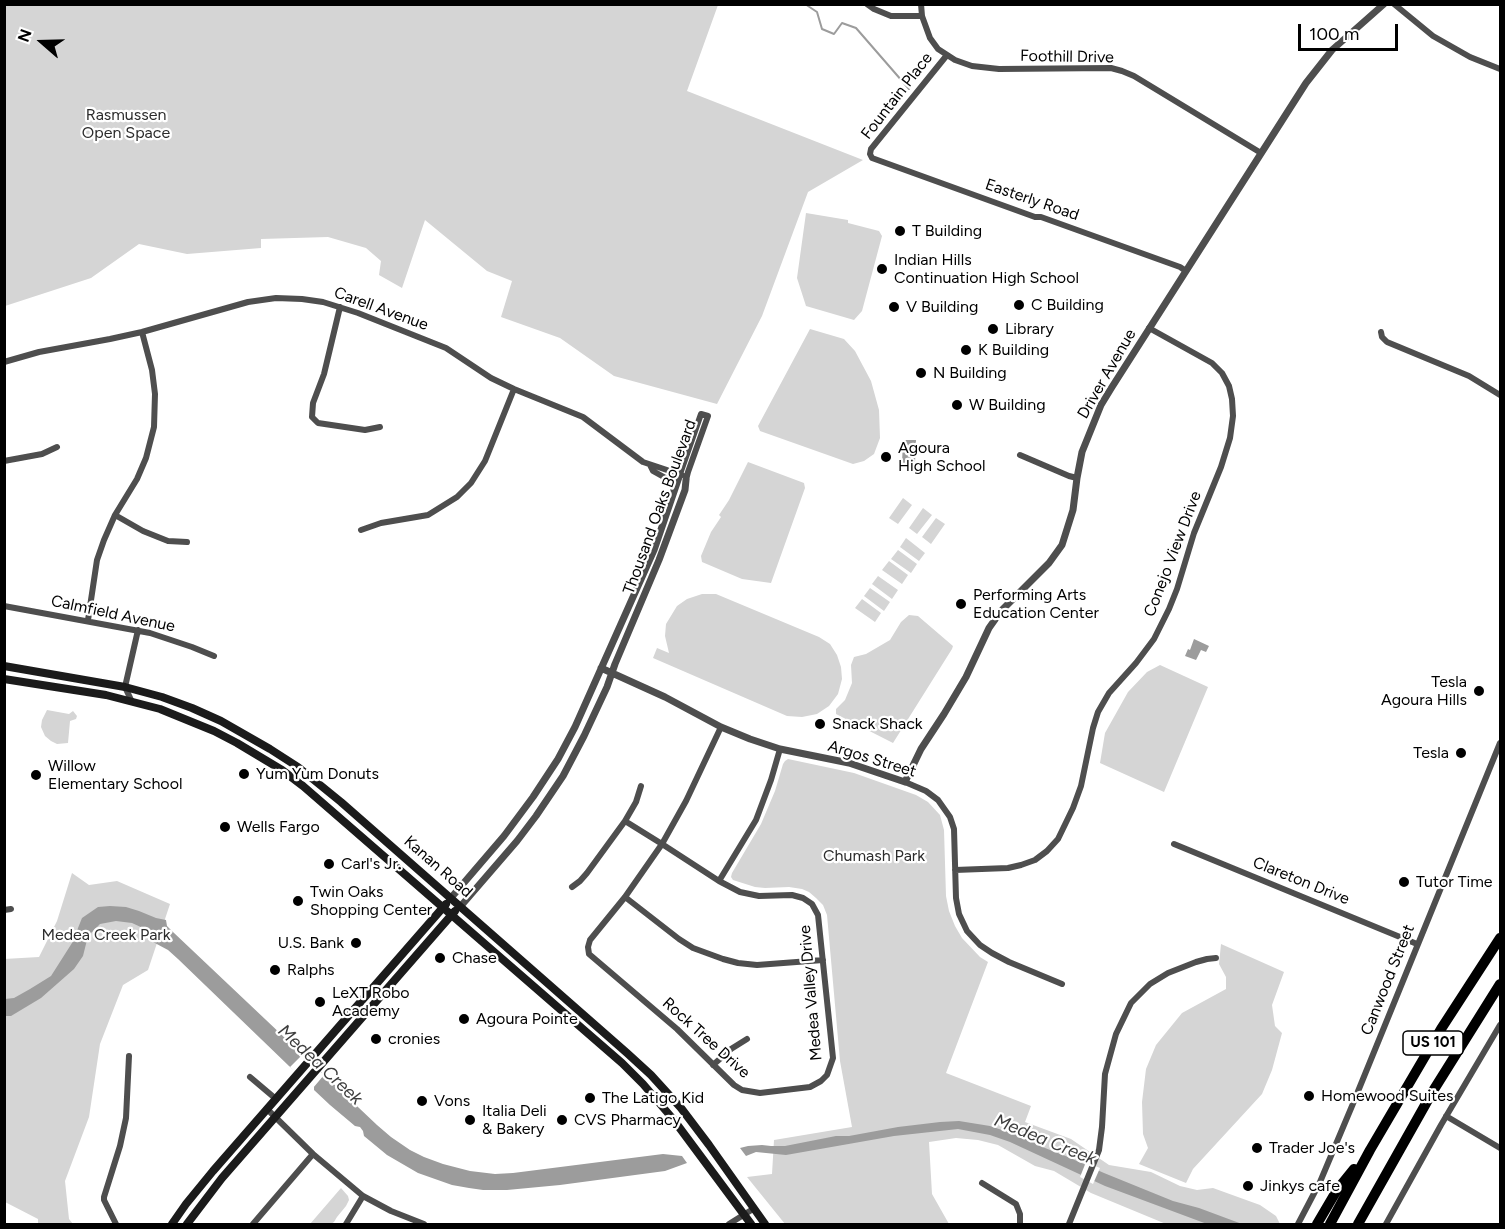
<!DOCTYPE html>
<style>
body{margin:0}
#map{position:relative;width:1505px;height:1229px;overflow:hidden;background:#fff;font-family:Figtree,sans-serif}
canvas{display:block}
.frame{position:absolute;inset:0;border:6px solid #000;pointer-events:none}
.north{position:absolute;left:12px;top:12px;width:60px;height:60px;-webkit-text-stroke:4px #fff;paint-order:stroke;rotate:290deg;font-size:16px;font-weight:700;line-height:24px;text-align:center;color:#000}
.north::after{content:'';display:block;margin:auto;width:21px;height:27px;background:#000;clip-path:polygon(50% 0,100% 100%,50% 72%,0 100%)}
.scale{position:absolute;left:1298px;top:24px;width:100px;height:27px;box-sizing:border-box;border:3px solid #000;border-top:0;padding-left:8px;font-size:18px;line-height:21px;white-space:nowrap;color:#000;-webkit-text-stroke:4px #fff;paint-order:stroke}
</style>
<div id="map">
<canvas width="1505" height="1229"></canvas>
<div class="frame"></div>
<div class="north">N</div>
<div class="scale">100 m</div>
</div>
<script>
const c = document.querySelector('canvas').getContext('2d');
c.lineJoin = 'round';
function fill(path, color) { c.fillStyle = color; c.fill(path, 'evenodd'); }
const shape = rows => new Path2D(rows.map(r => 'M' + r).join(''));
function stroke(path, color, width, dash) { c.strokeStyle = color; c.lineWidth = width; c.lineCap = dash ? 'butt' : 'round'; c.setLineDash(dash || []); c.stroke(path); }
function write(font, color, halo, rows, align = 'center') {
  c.font = font + ' Figtree,sans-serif'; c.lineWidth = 4.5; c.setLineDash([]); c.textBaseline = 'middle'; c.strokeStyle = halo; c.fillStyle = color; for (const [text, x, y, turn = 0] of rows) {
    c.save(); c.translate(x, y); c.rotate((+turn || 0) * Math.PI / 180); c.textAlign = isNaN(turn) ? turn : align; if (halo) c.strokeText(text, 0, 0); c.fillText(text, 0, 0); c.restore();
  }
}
fill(shape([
 [4,5,718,5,687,91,863,160,808,192,762,316,717,404,614,376,560,338,501,317,512,281,487,271,425,220,402,288,379,275,381,261,366,248,328,237,261,239,261,248,187,254,139,244,91,278,5,306],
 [806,213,848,220,848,223,879,231,882,236,862,311,854,320,806,306,797,278],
 [810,329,844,339,855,351,871,381,879,410,880,438,874,454,864,461,853,464,760,431,758,426],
 [748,462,804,483,805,488,771,583,742,579,702,562,701,556,711,532,721,517,719,515,729,500],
 [903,498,912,505,898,524,889,518],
 [923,508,932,515,917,534,909,528],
 [936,518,945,524,931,544,922,537],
 [906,538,925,553,919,561,900,547],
 [898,550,917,564,911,573,891,559],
 [889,561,908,575,902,584,882,570],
 [878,576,898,590,892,599,872,584],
 [870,588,890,602,884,611,864,596],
 [702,594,716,594,819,637,830,644,837,655,841,667,842,679,838,694,829,706,817,714,802,717,787,716,653,658,657,648,669,653,665,636,666,624,677,606,687,599],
 [862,599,881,613,875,622,855,608],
 [909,615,918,616,953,646,952,649,893,743,836,714,836,709,845,700,852,683,851,665,854,657,866,654,890,640,901,622],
 [1160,665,1208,687,1164,792,1100,763,1105,733,1128,692,1147,672],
 [47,710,69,714,73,711,77,716,76,719,70,721,68,743,57,744,51,741,45,736,41,727,42,720],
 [788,759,854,773,916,795,928,802,940,815,944,830,946,896,949,911,955,926,962,938,980,957,988,962,946,1073,1031,1106,1025,1122,1071,1139,1109,1165,1151,1172,1180,1186,1197,1190,1213,1188,1260,1205,1276,1216,1280,1224,1166,1224,1091,1193,1054,1171,1035,1166,998,1145,978,1140,956,1138,929,1142,932,1194,949,1224,785,1224,747,1177,772,1174,774,1140,852,1127,840,1061,827,915,823,905,816,898,809,892,802,889,789,887,765,888,755,887,733,880,731,877,732,873,761,824,775,791,783,764,785,761],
 [72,873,89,885,117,881,170,904,148,970,123,985,100,1044,89,1117,65,1181,69,1219,73,1224,38,1224,38,1219,5,1202,4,959,39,957,57,921],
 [1221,944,1284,972,1272,1005,1275,1026,1282,1033,1272,1070,1262,1094,1193,1169,1186,1183,1139,1164,1148,1148,1143,1134,1142,1102,1146,1069,1156,1045,1182,1013,1226,989,1226,977,1219,964],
 [341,1188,348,1196,349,1200,346,1206,337,1217,334,1222,331,1224,310,1224]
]), '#d5d5d5');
fill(shape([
 [903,440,916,440,915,463,902,463],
 [1194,639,1209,646,1206,652,1201,650,1196,660,1185,656,1188,649,1190,650],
 [110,906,126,907,139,911,156,918,166,920,167,926,173,932,377,1125,391,1137,410,1150,424,1157,443,1164,470,1171,495,1174,513,1173,663,1154,682,1156,687,1163,665,1171,560,1185,507,1190,483,1190,469,1188,452,1185,418,1173,387,1155,364,1136,363,1131,360,1127,355,1126,330,1105,314,1090,314,1087,289,1066,178,959,168,950,153,942,145,929,132,923,116,921,100,924,88,936,83,956,74,969,41,998,11,1016,5,1016,5,999,14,998,30,989,51,976,72,943,82,918,98,907],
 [959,1121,990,1126,1020,1136,1045,1148,1068,1157,1104,1173,1173,1201,1199,1208,1242,1224,1207,1224,1105,1186,1010,1142,990,1135,958,1129,894,1136,786,1155,756,1152,746,1156,740,1148,748,1146,762,1145,771,1146,785,1146,836,1136,849,1136,898,1127,940,1122]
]), '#9c9c9c');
fill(shape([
 [302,1055,324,1075,313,1088,290,1067],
 [1086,1162,1100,1168,1093,1184,1080,1177]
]), '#fff');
stroke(shape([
 [805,4,817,12,822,29,834,34,842,23,856,28,909,89]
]), '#9c9c9c', 2);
stroke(shape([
 [867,4,874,9,891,16,922,16],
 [921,4,922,16,930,38,938,49,955,60,972,66,999,69,1111,68,1122,71,1134,76,1261,153],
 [1394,4,1433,36,1470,57,1500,69],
 [947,55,871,149,870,154,872,158,1035,217,1041,217,1180,267,1186,271],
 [340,307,324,374,313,403,312,417,318,423,365,430,380,427],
 [1381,332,1382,337,1387,342,1469,376,1500,395],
 [4,362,39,352,110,339,142,332,248,302,276,298,302,299,323,302,358,313,446,348,491,378,514,389,583,417,643,462,682,475],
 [1020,455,1069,476,1077,478],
 [4,461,42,454,57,447],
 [650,465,653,471,671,481,674,491],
 [680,474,701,414,708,416,688,472,686,480],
 [115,515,143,531,168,541,187,542],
 [361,530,381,523,428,515,457,497,471,483,485,461,514,389],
 [4,606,150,633,192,647,214,656],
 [88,620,97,560,104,540,115,515,137,479,146,458,154,427,155,394,152,370,142,332],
 [132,702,125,687,138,630],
 [905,782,926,791,938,800,950,817,954,829,956,898,959,914,967,931,980,945,992,953,1009,962,1062,984],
 [625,821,662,844,719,881,740,892,759,896,792,895,803,898,812,904,818,915,833,1058,827,1075,821,1081,810,1087,760,1093,742,1090,734,1085,677,1029,589,954,588,947,590,940,625,897,662,844,686,801,721,727],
 [1174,844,1417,944],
 [955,870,1008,868,1021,865,1035,860,1047,851,1058,839,1073,808,1081,786,1093,728,1098,712,1109,693,1136,663,1154,639,1169,609,1177,589,1194,533,1221,467,1230,438,1233,416,1232,399,1229,386,1222,373,1212,363,1149,328],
 [719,881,756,820,771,780,780,749],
 [572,887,580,881,587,873,625,821,636,802,641,786],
 [625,897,679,939,693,948,723,959,738,963,757,965,823,960],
 [4,910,11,909],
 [713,1065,731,1049,747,1039],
 [250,1077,276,1099],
 [267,1109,313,1154,363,1196,391,1211,424,1224],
 [1446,1116,1500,1148],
 [982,1183,1016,1204,1020,1214,1020,1224],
 [116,1224,104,1200,104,1197,120,1146,126,1118,129,1056],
 [253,1224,313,1154],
 [346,1224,363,1196],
 [729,1224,753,1209],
 [1069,1224,1099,1150,1102,1127,1105,1074,1116,1034,1131,1003,1150,984,1168,973,1196,962,1207,959,1216,958],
 [1298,1224,1320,1182,1352,1106,1500,743],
 [1386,1224,1441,1125,1500,1025]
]), '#4e4e4e', 6);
stroke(shape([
 [601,668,665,697,721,727,750,739,780,749,849,763,905,782,921,749,944,714,966,677,989,628,1001,611,1049,563,1062,545,1073,510,1077,478,1082,452,1101,405,1112,387,1306,83,1332,50,1384,4],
 [450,899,504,836,533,797,558,759,575,727,654,550,680,474],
 [460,907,517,841,536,816,563,776,584,736,607,687,615,664,659,560,685,490,686,480]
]), '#4e4e4e', 7);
stroke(shape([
 [4,666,125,687,162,697,192,708,221,721,270,749,298,767,341,802,627,1053,651,1075,681,1108,709,1145,765,1224],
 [4,679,106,695,160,709,214,731,237,743,282,770,303,786,622,1063,643,1084,673,1119,751,1224],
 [172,1224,186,1204,213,1171,446,904],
 [187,1224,222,1178,455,911]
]), '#1b1b1b', 8);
stroke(shape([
 [1317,1224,1337,1190,1354,1169],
 [1330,1224,1370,1150,1441,1029,1500,938],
 [1358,1224,1433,1091,1500,984]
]), '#000', 10);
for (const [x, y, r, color] of [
 [900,231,6,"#000"],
 [882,269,6,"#000"],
 [1019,305,6,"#000"],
 [894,307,6,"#000"],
 [993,329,6,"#000"],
 [966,350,6,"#000"],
 [921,373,6,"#000"],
 [957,405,6,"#000"],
 [886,457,6,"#000"],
 [961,604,6,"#000"],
 [1479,691,6,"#000"],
 [820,724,6,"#000"],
 [1461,753,6,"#000"],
 [244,774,6,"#000"],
 [36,775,6,"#000"],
 [225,827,6,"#000"],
 [329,864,6,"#000"],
 [1404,882,6,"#000"],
 [298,901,6,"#000"],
 [356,943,6,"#000"],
 [440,958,6,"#000"],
 [275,970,6,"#000"],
 [320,1002,6,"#000"],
 [464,1019,6,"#000"],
 [376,1039,6,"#000"],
 [1309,1096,6,"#000"],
 [590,1098,6,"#000"],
 [422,1101,6,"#000"],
 [470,1120,6,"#000"],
 [562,1120,6,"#000"],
 [1257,1148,6,"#000"],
 [1248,1186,6,"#000"]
]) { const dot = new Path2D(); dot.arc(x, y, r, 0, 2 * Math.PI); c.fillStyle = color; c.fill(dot); stroke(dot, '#fff', 2); }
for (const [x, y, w] of [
 [1433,1043,60]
]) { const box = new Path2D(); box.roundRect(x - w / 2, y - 12, w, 24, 4.5); c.fillStyle = '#fff'; c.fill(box); stroke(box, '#000', 1.5); }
write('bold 15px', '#000', null, [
 ["US 101",1433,1043]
]);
write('16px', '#000', '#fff', [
 ["Foothill Drive",1067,57,1],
 ["Fountain Place",897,96,-52],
 ["Easterly Road",1032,200,19],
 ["Carell Avenue",381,309,20],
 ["Driver Avenue",1107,374,-60],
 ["Thousand Oaks Boulevard",660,507,-70],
 ["Conejo View Drive",1173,554,-69],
 ["Calmfield Avenue",113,614,12],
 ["Argos Street",872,759,17],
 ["Kanan Road",438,867,41],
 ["Clareton Drive",1301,881,22],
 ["Canwood Street",1388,980,-68],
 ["Medea Valley Drive",811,993,-95],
 ["Rock Tree Drive",706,1038,42]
]);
write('16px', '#2c2c2c', '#fff', [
 ["Rasmussen",126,115],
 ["Open Space",126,133],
 ["Chumash Park",874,856],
 ["Medea Creek Park",106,935]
]);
write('16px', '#000', '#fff', [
 ["T Building",912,231],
 ["Indian Hills",894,260],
 ["Continuation High School",894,278],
 ["C Building",1031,305],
 ["V Building",906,307],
 ["Library",1005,329],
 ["K Building",978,350],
 ["N Building",933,373],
 ["W Building",969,405],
 ["Agoura",898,448],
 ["High School",898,466],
 ["Performing Arts",973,595],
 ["Education Center",973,613],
 ["Tesla",1467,682,"right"],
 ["Agoura Hills",1467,700,"right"],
 ["Snack Shack",832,724],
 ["Tesla",1449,753,"right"],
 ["Willow",48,766],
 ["Elementary School",48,784],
 ["Yum Yum Donuts",256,774],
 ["Wells Fargo",237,827],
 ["Carl's Jr.",341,864],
 ["Tutor Time",1416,882],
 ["Twin Oaks",310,892],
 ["Shopping Center",310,910],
 ["U.S. Bank",344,943,"right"],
 ["Chase",452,958],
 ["Ralphs",287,970],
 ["LeXT Robo",332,993],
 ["Academy",332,1011],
 ["Agoura Pointe",476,1019],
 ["cronies",388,1039],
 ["Homewood Suites",1321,1096],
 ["The Latigo Kid",602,1098],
 ["Vons",434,1101],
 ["Italia Deli",482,1111],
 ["& Bakery",482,1129],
 ["CVS Pharmacy",574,1120],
 ["Trader Joe's",1269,1148],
 ["Jinkys cafe",1260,1186]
], 'left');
write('italic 18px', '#3d3d3d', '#fff', [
 ["Medea Creek",320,1065,43],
 ["Medea Creek",1045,1140,22]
]);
</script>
